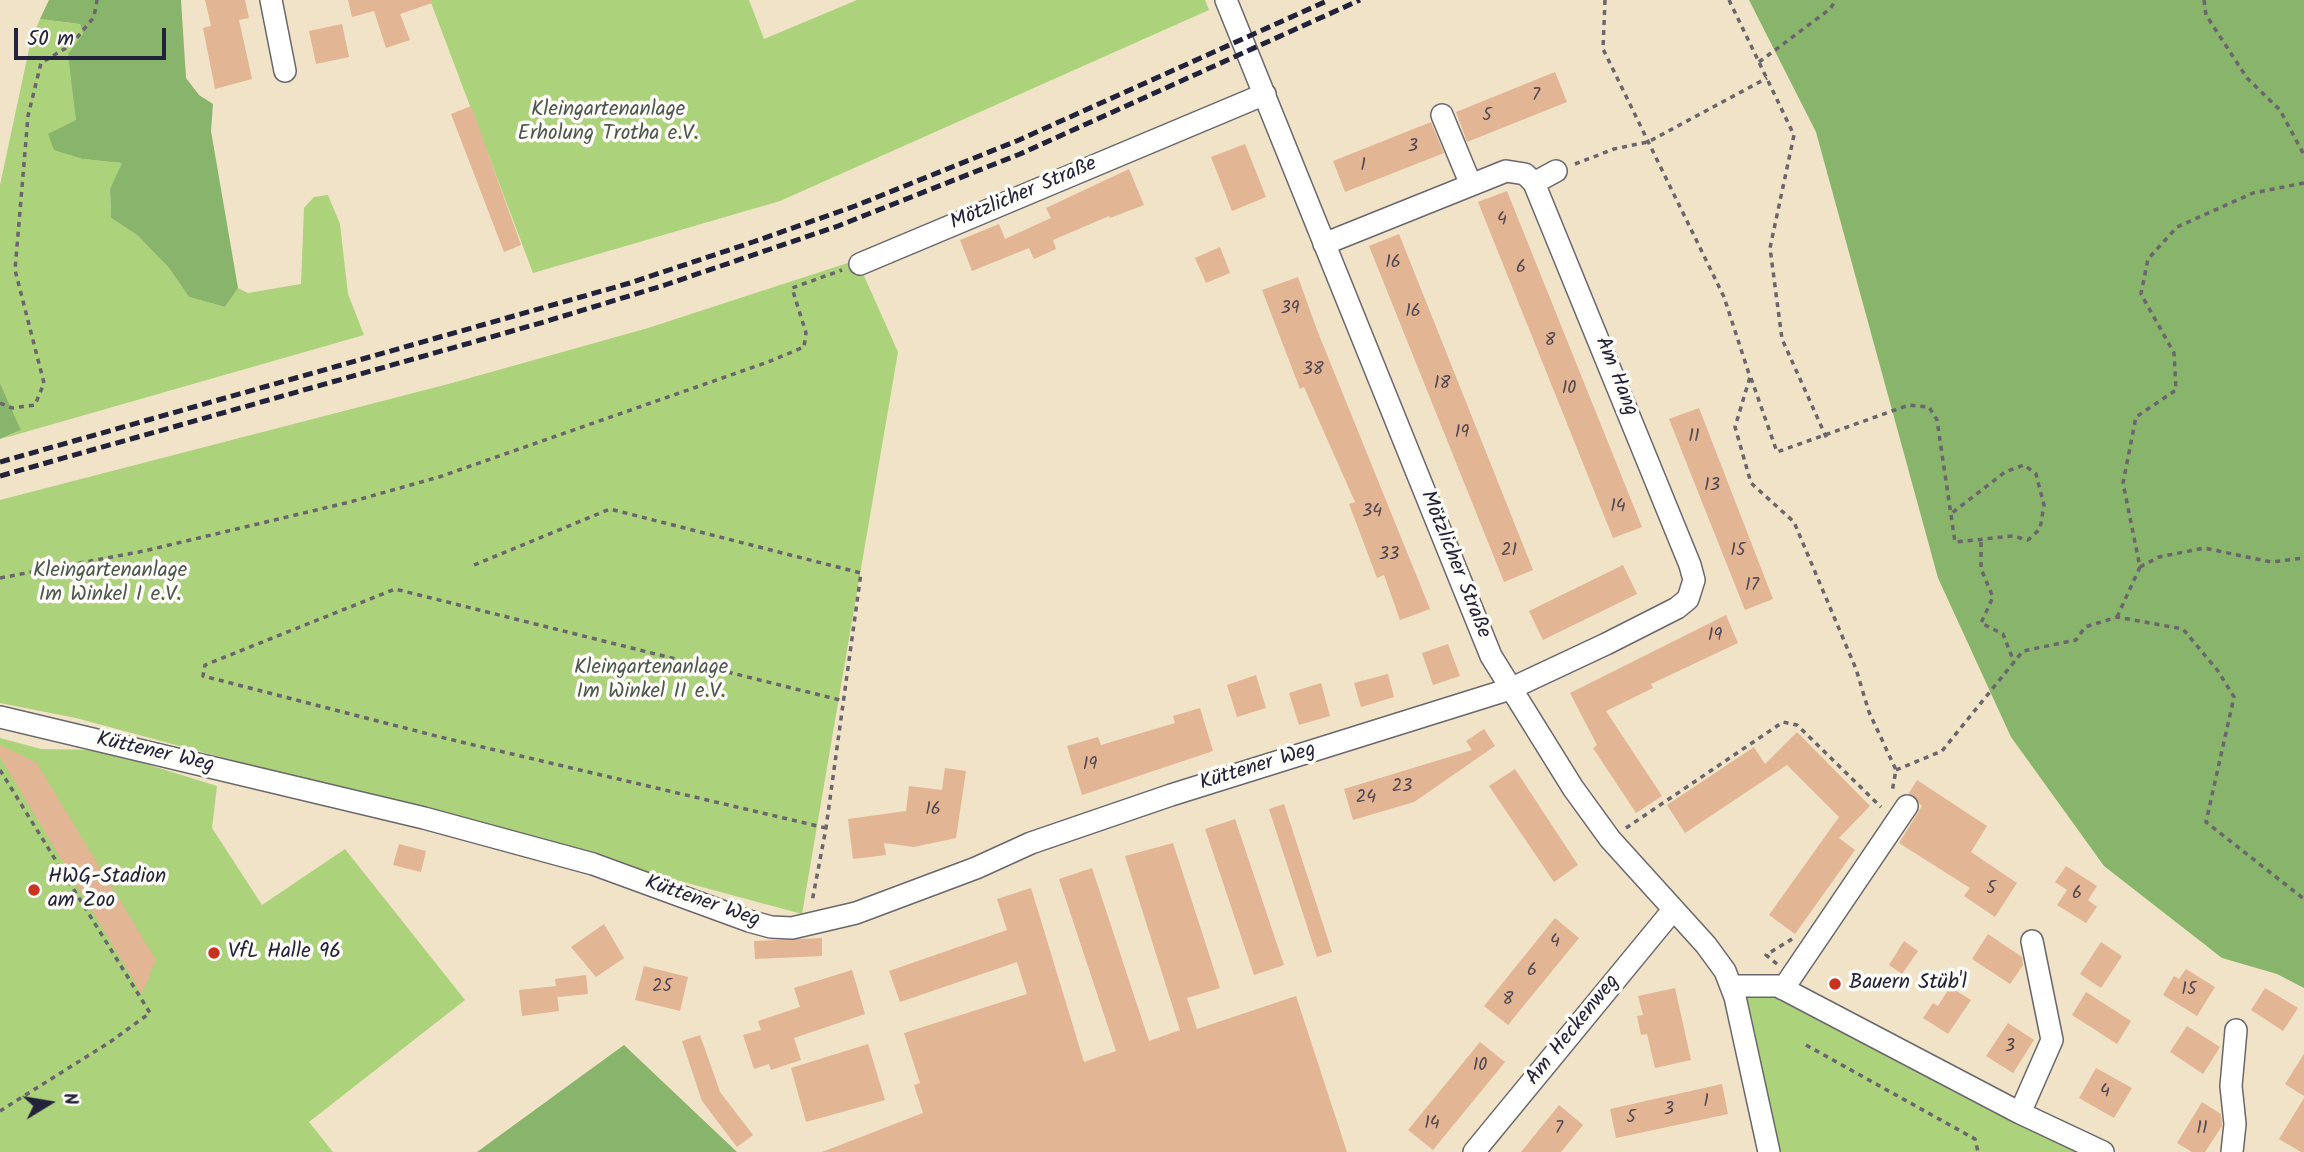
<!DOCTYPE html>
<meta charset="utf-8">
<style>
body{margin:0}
#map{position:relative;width:2304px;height:1152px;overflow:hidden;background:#f1e3c7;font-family:Kalam,sans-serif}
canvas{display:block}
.north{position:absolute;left:14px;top:1068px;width:70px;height:70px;-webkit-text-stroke:5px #fdfcf7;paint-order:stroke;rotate:79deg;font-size:19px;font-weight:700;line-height:28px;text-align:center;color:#22223b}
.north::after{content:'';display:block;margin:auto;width:24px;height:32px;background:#22223b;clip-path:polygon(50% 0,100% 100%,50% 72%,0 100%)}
.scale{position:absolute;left:14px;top:28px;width:152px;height:32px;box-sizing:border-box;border:4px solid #22223b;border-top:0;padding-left:9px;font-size:21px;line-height:24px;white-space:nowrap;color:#22223b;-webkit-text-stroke:5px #fdfcf7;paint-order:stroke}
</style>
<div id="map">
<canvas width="2304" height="1152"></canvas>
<div class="north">N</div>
<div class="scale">50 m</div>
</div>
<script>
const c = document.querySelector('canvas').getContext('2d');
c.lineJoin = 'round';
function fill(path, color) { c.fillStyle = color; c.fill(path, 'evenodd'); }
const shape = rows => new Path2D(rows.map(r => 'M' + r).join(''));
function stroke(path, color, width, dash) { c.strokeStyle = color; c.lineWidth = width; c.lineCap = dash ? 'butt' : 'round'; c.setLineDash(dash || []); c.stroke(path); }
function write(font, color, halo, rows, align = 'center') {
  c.font = font + ' Kalam,sans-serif'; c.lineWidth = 7; c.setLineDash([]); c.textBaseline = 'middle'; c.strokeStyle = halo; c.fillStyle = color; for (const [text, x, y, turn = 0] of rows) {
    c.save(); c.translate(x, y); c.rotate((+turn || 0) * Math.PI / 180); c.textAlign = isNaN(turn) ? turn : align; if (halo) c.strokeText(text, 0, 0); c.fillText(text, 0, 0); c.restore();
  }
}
fill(shape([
 [430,0,749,0,764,39,857,0,1205,0,1209,10,780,201,533,273],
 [40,19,80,24,83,34,74,102,83,159,123,163,110,189,111,218,137,235,169,268,189,297,225,307,238,288,248,293,301,284,304,208,314,197,328,195,340,224,348,294,364,335,1,439,21,430,0,383,0,185,31,40],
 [857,260,898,352,802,914,76,718,0,703,0,500,452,383,648,328],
 [0,738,41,749,101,750,217,786,212,828,262,905,345,849,465,1000,309,1122,333,1152,0,1152],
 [1742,993,1775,993,2085,1152,1777,1152]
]), '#acd27c');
fill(shape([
 [49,0,181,0,186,78,199,95,213,104,211,131,238,288,225,307,189,297,169,268,137,235,111,218,110,189,122,163,83,159,54,150,48,134,76,120,68,54,83,34,80,24,40,19],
 [1749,0,2304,0,2304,988,2277,974,2222,958,2104,866,2011,737,1938,578,1816,132],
 [0,383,21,430,0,439],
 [624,1045,737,1152,477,1152]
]), '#89b46c');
fill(shape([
 [205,0,245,0,249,18,239,20,252,79,215,89,203,28,211,26],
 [348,0,432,0,432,3,400,14,410,40,386,48,374,11,352,17],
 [342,24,349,57,316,64,309,31],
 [1555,72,1567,102,1467,142,1456,112],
 [471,106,521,245,504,252,451,114],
 [1431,122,1444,153,1345,192,1333,161],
 [1245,144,1266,197,1232,211,1211,157],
 [1129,169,1144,205,1110,218,1109,216,1053,240,1056,249,1034,259,1029,248,972,271,960,240,999,224,1005,239,1051,218,1046,208],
 [1507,191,1642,527,1613,538,1478,202],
 [1399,234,1533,570,1504,582,1369,246],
 [1220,247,1230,273,1206,283,1195,258],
 [1298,277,1317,330,1430,609,1400,620,1384,575,1377,578,1349,504,1355,502,1304,387,1300,389,1262,290],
 [1699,408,1773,599,1745,610,1669,419],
 [1623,565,1637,594,1543,640,1529,611],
 [1726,615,1738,643,1651,684,1653,688,1606,711,1662,796,1636,813,1593,748,1597,745,1570,693],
 [1448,644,1460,676,1433,685,1422,653],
 [1388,674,1394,697,1361,707,1354,683],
 [1256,675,1266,708,1237,717,1227,685],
 [1321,683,1330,716,1299,725,1289,693],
 [1200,708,1213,751,1082,795,1067,746,1098,737,1101,745,1175,723,1173,716],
 [1484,729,1495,746,1414,802,1353,820,1344,789,1472,750,1466,741],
 [1797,732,1870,806,1839,838,1855,850,1795,934,1769,915,1839,817,1787,765,1685,833,1667,805,1754,747,1765,764],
 [0,745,36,762,156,960,142,994,0,757],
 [945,768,966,771,956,838,914,847,884,843,886,855,853,859,848,819,906,811,909,786,942,790],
 [1515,769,1578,865,1554,882,1489,786],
 [1917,780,1987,826,1971,852,2017,883,1995,917,1964,896,1970,888,1899,843,1922,806,1909,793],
 [1284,804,1332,952,1317,957,1269,809],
 [1235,819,1284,965,1254,975,1205,829],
 [1173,843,1220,988,1187,998,1197,1029,1296,996,1347,1152,822,1152,923,1113,914,1085,920,1083,904,1033,1027,994,1017,962,900,1002,889,971,1007,930,997,899,1031,888,1084,1062,1116,1051,1059,879,1092,868,1149,1041,1180,1030,1125,856],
 [399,844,426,851,421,872,393,865],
 [2066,866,2097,886,2088,900,2097,907,2086,923,2057,905,2067,890,2055,882],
 [1555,918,1579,938,1508,1025,1484,1006],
 [604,924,624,958,596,977,571,947],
 [1988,934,2022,957,2023,965,2010,984,1972,959],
 [822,938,822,956,755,959,754,941],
 [1904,941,1918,951,1902,974,1889,965],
 [2101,942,2122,956,2101,988,2080,974],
 [644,966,688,977,680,1011,635,1000],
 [2186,969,2215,987,2197,1016,2163,995,2174,976,2179,979],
 [852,970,865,1014,794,1038,801,1060,771,1070,769,1064,754,1069,743,1035,761,1030,758,1021,800,1007,794,988],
 [586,975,588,994,558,997,557,993,559,1011,522,1016,519,990,556,986,555,979],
 [1950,987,1971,1000,1948,1034,1923,1018,1933,1003,1938,1006],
 [1675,988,1691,1060,1655,1068,1647,1034,1641,1035,1637,1016,1643,1015,1638,996],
 [2265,988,2298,1008,2283,1031,2251,1010],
 [2086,992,2131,1021,2117,1044,2072,1015],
 [2008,1023,2034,1040,2013,1073,1986,1056],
 [2187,1026,2220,1047,2203,1074,2170,1052],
 [700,1035,720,1092,753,1135,737,1147,702,1101,682,1041],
 [1480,1042,1505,1062,1433,1150,1408,1130],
 [868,1044,885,1100,806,1122,791,1068],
 [2304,1054,2304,1096,2285,1084],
 [2096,1068,2132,1088,2114,1118,2079,1098],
 [1722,1084,1728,1114,1616,1138,1610,1109],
 [2304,1098,2304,1152,2301,1152,2279,1139],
 [2202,1102,2221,1114,2222,1126,2205,1152,2192,1152,2177,1143],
 [1559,1105,1583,1125,1561,1152,1521,1152]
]), '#e2b594');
const minor = shape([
 [271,0,285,71],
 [1226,0,1491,656,1573,788,1610,839,1706,945,1725,971,1735,997,1769,1152],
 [1442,115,1471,185],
 [1534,183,1556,171],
 [860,264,1265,94],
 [0,717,424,818,593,864,749,921,771,927,792,928,856,913,976,868,1031,843,1171,795,1510,689,1606,644,1677,608,1688,599,1694,580,1690,565,1534,183,1525,174,1506,171,1324,244],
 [1732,986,1778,986,2020,1113,2103,1152],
 [1783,989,1907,806],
 [2020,1113,2052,1040,2032,941],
 [1474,1152,1673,910],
 [2232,1152,2235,1124,2231,1086,2236,1030]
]);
stroke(minor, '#6a666c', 24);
stroke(shape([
 [1605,0,1603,49,1724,297,1750,377,1735,427,1751,483,1794,522,1856,669,1869,712,1896,770,1892,792],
 [1729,0,1794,135,1770,248,1782,339,1827,439],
 [2204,0,2206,15,2247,78,2280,110,2304,155],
 [1759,62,1830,9,1836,0],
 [1575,164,1614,149,1648,142,1767,78],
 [1751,378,1777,452,1909,405,1929,407,1937,420,1955,542,2013,536,2028,540,2040,529,2044,505,2036,474,2024,465,2005,472,1952,513],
 [0,403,12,408,35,405,44,383,15,270,28,116,41,63,71,45,94,17,97,0],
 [1981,542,1981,569,1993,597,1981,623,2003,634,2014,662],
 [474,565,610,509,861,573,826,828,812,902],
 [2140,567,2159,557,2204,548,2271,562,2304,558],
 [0,578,144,551,350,502,439,477,768,362,804,347,806,333,792,288,842,270],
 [2117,617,2140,567,2123,483,2136,417,2176,390,2174,353,2141,294,2148,259,2177,227,2253,193,2304,183],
 [0,770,150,1013,110,1042,0,1111],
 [1896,770,1942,751,2023,651,2076,640,2085,627,2117,617,2183,629,2218,671,2234,697,2206,822,2304,899],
 [826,828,440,737,203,676,205,665,395,589,844,701],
 [1626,828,1783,722,1797,725,1881,807],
 [1777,964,1766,955,1792,939],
 [1806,1045,1975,1139,1978,1152]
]), '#6a666c', 3.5, [5, 5]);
stroke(minor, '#fff', 21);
stroke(shape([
 [0,462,630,283,753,242,855,206,1019,140,1329,0],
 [0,476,544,322,665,285,838,226,1020,154,1360,0]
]), '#22223b', 5, [10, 5]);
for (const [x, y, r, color] of [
 [34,890,7,"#c8321e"],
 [214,953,7,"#c8321e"],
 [1835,984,7,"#c8321e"]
]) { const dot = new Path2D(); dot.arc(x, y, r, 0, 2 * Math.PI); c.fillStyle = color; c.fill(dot); stroke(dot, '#fdfcf7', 2.5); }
write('18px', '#524751', null, [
 ["7",1536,97],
 ["5",1487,117],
 ["3",1413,148],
 ["1",1363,167],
 ["4",1502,221],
 ["16",1393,264],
 ["6",1521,269],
 ["39",1290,310],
 ["16",1413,313],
 ["8",1550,342],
 ["38",1313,371],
 ["18",1442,385],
 ["10",1569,390],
 ["19",1462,434],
 ["11",1694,438],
 ["13",1712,487],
 ["14",1618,508],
 ["34",1372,513],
 ["21",1509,552],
 ["15",1738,552],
 ["33",1389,556],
 ["17",1752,587],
 ["19",1715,637],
 ["19",1090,766],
 ["23",1402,788],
 ["24",1366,799],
 ["16",933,811],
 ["5",1991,890],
 ["6",2077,895],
 ["4",1555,943],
 ["6",1532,972],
 ["25",662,988],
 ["15",2189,991],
 ["8",1508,1001],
 ["3",2010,1048],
 ["10",1480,1067],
 ["4",2105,1093],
 ["1",1706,1103],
 ["3",1669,1111],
 ["5",1631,1119],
 ["14",1432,1125],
 ["7",1559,1130],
 ["11",2202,1130]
]);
write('21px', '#4b574e', '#fdfcf7', [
 ["Kleingartenanlage",608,111],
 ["Erholung Trotha e.V.",608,135],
 ["Kleingartenanlage",110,572],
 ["Im Winkel I e.V.",110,596],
 ["Kleingartenanlage",651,669],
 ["Im Winkel II e.V.",651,693]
]);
write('21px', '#22223b', '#fdfcf7', [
 ["Mötzlicher Straße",1024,195,-23],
 ["Am Hang",1615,377,68],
 ["Mötzlicher Straße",1454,565,68],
 ["Küttener Weg",155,754,13],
 ["Küttener Weg",1258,768,-17],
 ["Küttener Weg",702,903,19],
 ["Am Heckenweg",1574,1031,-51]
]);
write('21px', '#22223b', '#fdfcf7', [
 ["HWG-Stadion",48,878],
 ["am Zoo",48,902],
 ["VfL Halle 96",228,953],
 ["Bauern Stüb'l",1849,984]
], 'left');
</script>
